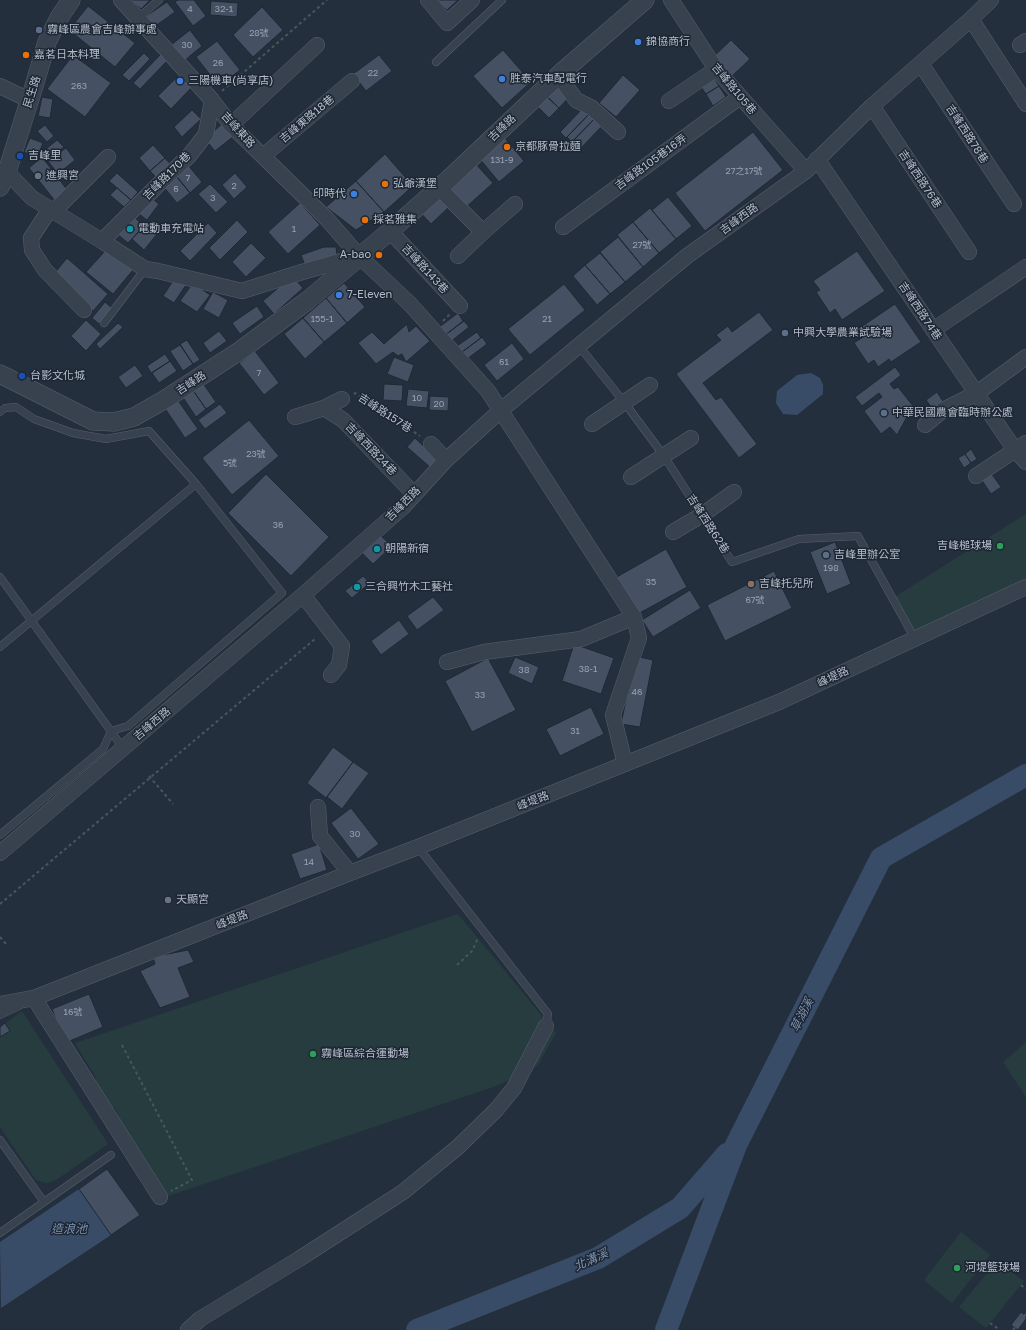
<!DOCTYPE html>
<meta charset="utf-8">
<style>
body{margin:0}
canvas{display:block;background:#242f3e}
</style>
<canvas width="1026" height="1330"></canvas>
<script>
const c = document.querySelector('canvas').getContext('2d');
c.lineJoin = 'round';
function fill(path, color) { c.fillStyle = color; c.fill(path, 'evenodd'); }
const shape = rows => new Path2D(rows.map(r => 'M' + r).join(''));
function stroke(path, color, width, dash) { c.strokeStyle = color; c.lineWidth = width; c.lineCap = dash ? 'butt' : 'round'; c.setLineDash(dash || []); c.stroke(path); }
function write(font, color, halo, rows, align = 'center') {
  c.font = font + ' "Golos Text","Noto Sans TC",sans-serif'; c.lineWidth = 3; c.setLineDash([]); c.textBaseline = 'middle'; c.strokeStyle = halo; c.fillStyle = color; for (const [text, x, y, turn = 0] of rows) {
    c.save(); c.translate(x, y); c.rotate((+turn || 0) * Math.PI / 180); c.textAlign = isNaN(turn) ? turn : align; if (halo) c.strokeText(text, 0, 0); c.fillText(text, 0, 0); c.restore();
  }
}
fill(shape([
 [1026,514,1026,579,912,634,893,598],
 [458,914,556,1033,538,1065,499,1085,168,1196,138,1147,135,1148,118,1117,119,1116,115,1108,112,1110,95,1079,96,1078,75,1043],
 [22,1011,108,1144,56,1180,47,1183,39,1181,35,1179,0,1127,0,1027],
 [1026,1042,1026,1097,1003,1062],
 [961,1232,990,1255,952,1303,924,1280],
 [997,1261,1024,1281,986,1328,959,1307]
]), '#263c3f');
fill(shape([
 [811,373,820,378,823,385,823,394,797,415,783,414,776,403,777,391,797,375],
 [79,1189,111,1235,1,1308,0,1242]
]), '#394c67');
stroke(shape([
 [417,1330,598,1258,680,1208,727,1154],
 [666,1330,736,1145,881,858,1026,775]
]), '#394c67', 22);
const building = shape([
 [130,0,150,0,141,9,130,0],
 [178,0,194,0,206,16,193,26,175,2,178,0],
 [437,0,458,0,447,10,437,0],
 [211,1,238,3,237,17,210,15,211,1],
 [167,2,175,12,154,27,146,16,167,2],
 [88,6,135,43,115,67,69,30,88,6],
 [262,7,283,30,253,57,233,35,262,7],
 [190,30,202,46,184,61,171,45,190,30],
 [731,40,750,59,730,78,711,59,731,40],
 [217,41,240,70,219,86,196,57,217,41],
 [503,50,531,82,502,108,473,76,503,50],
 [144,53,150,59,129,81,122,75,144,53],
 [162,53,169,59,140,89,133,83,162,53],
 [73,55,111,83,85,117,47,89,73,55],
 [379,55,392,71,366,91,353,74,379,55],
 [179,75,192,87,171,109,158,96,179,75],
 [623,75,640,90,616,117,599,103,623,75],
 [714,78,719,86,706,94,701,87,714,78],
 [558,83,571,95,559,108,546,95,558,83],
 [719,86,726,97,713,106,706,94,719,86],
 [546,96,559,108,549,118,537,106,546,96],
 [42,97,53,99,50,118,38,116,42,97],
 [585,106,591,112,566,138,560,132,585,106],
 [192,110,201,119,182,137,174,127,192,110],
 [591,112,596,117,572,142,567,137,591,112],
 [596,117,604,124,579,150,572,142,596,117],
 [223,123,234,136,215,151,205,139,223,123],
 [45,125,54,136,47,142,37,131,45,125],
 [753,132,783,170,705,231,675,193,753,132],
 [504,137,524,161,499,182,479,158,504,137],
 [30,138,43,143,37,158,24,152,30,138],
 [57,140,64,147,52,156,46,149,57,140],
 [153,145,165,158,150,171,139,158,153,145],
 [66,148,75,160,58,174,48,161,66,148],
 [385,154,413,186,384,212,356,181,385,154],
 [42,157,68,191,55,201,29,168,42,157],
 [165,158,171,165,157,178,150,171,165,158],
 [474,162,493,183,464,209,445,188,474,162],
 [187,164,202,182,190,193,175,174,187,164],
 [117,173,138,192,131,200,109,181,117,173],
 [235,173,247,187,234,199,222,185,235,173],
 [175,175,190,193,177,203,162,185,175,175],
 [356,181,384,212,356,230,326,207,356,181],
 [210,184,228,202,216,213,198,194,210,184],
 [117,188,131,200,124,207,110,195,117,188],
 [437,191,450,206,431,224,417,209,437,191],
 [150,197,159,204,147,220,138,213,150,197],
 [668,197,692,226,676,239,652,210,668,197],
 [300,203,320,225,288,254,268,232,300,203],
 [650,208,676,239,659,253,633,222,650,208],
 [132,215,144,226,128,243,116,233,132,215],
 [237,220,248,232,220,260,209,248,237,220],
 [633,222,659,253,643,267,617,235,633,222],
 [147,223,158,233,144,250,132,239,147,223],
 [208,223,217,233,190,261,180,251,208,223],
 [618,237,643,267,625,282,600,252,618,237],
 [251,243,266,258,246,277,232,262,251,243],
 [324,247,336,247,337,255,306,268,301,255,324,247],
 [105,251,133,270,113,294,86,272,105,251],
 [857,251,885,291,842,320,835,309,830,313,816,292,820,290,813,281,857,251],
 [600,253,625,282,610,294,585,265,600,253],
 [67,258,108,294,93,311,53,275,67,258],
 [585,265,610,294,597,305,573,276,585,265],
 [292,276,303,288,274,314,263,301,292,276],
 [175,278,186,285,174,303,163,296,175,278],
 [193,283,210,295,197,312,180,301,193,283],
 [344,283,365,307,347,323,326,298,344,283],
 [564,284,585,310,530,355,508,329,564,284],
 [213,292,228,300,219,318,203,309,213,292],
 [326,298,347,323,324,342,303,318,326,298],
 [105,302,112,308,99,324,92,318,105,302],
 [895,304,921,342,891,362,889,359,878,367,874,360,868,364,854,343,863,337,858,329,895,304],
 [257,306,264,317,240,334,232,323,257,306],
 [759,312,773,330,703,383,716,400,721,397,757,444,739,458,676,374,721,340,716,335,728,326,732,332,759,312],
 [458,313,463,321,444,336,438,328,458,313],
 [303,318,324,342,305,359,284,334,303,318],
 [86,320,101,334,86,351,71,336,86,320],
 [464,321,469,327,449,343,444,336,464,321],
 [118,323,123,327,100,349,96,344,118,323],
 [407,324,409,332,416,326,430,341,406,362,402,354,398,356,393,352,376,364,358,343,372,332,384,344,407,324],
 [219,331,227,341,210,353,203,343,219,331],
 [477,332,481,338,462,352,457,346,477,332],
 [482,337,487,344,467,359,462,352,482,337],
 [187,340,200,360,193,364,180,344,187,340],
 [512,343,524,359,497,381,484,365,512,343],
 [180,345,193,364,183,371,170,351,180,345],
 [255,351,279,383,264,395,239,363,255,351],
 [165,354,170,361,151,373,147,366,165,354],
 [394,357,414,365,408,382,387,374,394,357],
 [170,361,177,371,159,383,152,373,170,361],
 [135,365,143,376,126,388,118,377,135,365],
 [895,367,901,375,890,384,894,389,898,387,913,406,897,435,890,427,881,434,864,411,882,397,879,393,862,406,855,397,895,367],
 [202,382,216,402,206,409,192,389,202,382],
 [384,384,403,385,402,401,383,400,384,384],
 [192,389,206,409,196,417,182,396,192,389],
 [408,389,429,391,427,408,406,406,408,389],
 [937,392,944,403,934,411,926,400,937,392],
 [430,396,449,397,448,411,429,410,430,396],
 [177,399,198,429,185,438,164,407,177,399],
 [220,404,227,413,205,429,198,420,220,404],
 [249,420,279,456,232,495,202,458,249,420],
 [415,438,438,460,431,468,407,447,415,438],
 [971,449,977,459,971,463,965,454,971,449],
 [965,454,971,463,964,468,958,458,965,454],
 [991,473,1001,487,991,494,981,479,991,473],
 [266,474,329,537,291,576,228,513,266,474],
 [381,536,392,546,373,564,362,553,381,536],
 [835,542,851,584,827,594,810,552,835,542],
 [666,549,687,587,636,615,615,578,666,549],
 [774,571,792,608,725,641,707,605,774,571],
 [363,576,370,583,352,598,345,591,363,576],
 [690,590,701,608,653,637,642,620,690,590],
 [433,597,444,610,417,630,407,616,433,597],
 [399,620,409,634,381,655,371,641,399,620],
 [574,644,614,658,601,694,562,681,574,644],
 [635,656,653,660,640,727,621,724,635,656],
 [515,657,539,667,532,684,508,673,515,657],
 [488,658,516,710,472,732,445,681,488,658],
 [591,707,604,734,560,756,546,729,591,707],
 [333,747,353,762,326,798,307,783,333,747],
 [353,762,369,773,342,809,327,797,353,762],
 [351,808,379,844,358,859,331,823,351,808],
 [319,844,327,870,300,879,291,854,319,844],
 [188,950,194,962,178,968,190,997,160,1008,140,971,155,964,153,957,188,950],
 [89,994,103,1027,65,1043,52,1009,89,994],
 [5,1023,10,1031,0,1037,0,1027,5,1023],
 [107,1169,140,1215,111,1235,79,1189,107,1169],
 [1021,1312,1026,1316,1026,1319,1018,1330,1011,1325,1021,1312]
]);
fill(building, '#455162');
stroke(building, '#1f2835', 1);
const service = shape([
 [138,18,159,0],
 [436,62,502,0],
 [104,323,145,269],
 [579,346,624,402,664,456,732,562,799,539,858,536,915,639],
 [0,412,5,408,16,407,34,419,73,433,106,439,149,431,196,484,282,593,128,726,111,731,103,749,0,835],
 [0,577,123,748],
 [0,647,196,484],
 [418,847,548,1014,546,1026],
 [0,1015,19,1006],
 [0,1140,44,1202],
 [0,1233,111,1155]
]);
const minor = shape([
 [121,0,212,100,231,125,327,219,359,256,410,304,488,391,634,617,639,638,613,715,625,764],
 [428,0,447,23,472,0],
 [671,0,716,69,806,171],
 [971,19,1026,104],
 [1020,45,1026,41],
 [921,64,1014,204],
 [562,72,564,83,576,100,592,108,618,132],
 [0,86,29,100],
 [669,101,716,69],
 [872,106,969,252],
 [231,125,317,45],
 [263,156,352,81],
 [817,159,1015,450,1026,462],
 [7,172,32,198,102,241,145,269,158,271,242,291,302,272,359,256],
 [439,188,483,232,515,204],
 [50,209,31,238,32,250,45,270,84,310],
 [54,211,108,157],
 [563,227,740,97],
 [390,231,460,306],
 [102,241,163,180,189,156,206,134,212,100],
 [458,256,483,232],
 [933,330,1026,267],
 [324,408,343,420,414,494],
 [295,417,324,408,342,399],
 [592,424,650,385],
 [925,425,943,410,977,393,1026,357],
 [431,444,446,460],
 [976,476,1026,443],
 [631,477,691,438],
 [673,532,702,515,734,492],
 [303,595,342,646,339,665,331,675],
 [447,662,484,652,581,639,634,617],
 [318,807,320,836,350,873],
 [0,853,303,595,403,507,446,460,500,411,687,256,806,171,872,106,971,19,991,0],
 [34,998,160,1197],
 [0,1004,34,998,350,873,418,847,779,702,1026,587],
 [188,1330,200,1319,299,1259,403,1192,458,1147,496,1110,514,1088,546,1026]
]);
const tertiary = shape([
 [0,187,7,172,34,86,47,42,59,18,71,0],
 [0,374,93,421,114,422,134,417,164,400,241,350,307,301,390,231,449,179,562,72,645,0]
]);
stroke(service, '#565f6c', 8);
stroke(minor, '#565f6c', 16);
stroke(tertiary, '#565f6c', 19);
stroke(shape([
 [222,91,327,0],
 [443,321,450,314],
 [354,394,355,393,420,436],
 [149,776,173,804],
 [0,904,315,639],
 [0,937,7,945],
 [457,965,472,951,478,938],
 [122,1045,192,1180,171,1191],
 [1021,1285,1026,1289],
 [990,1323,1000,1330],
 [1013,1330,1026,1314]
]), '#44595c', 2, [3, 3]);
stroke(service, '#38414e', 7);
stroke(minor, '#38414e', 15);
stroke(tertiary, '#38414e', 18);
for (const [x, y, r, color] of [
 [39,30,4,"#5c6f8a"],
 [638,42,4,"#3f7fe0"],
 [26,55,4,"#e8710a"],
 [502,79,4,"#3f7fe0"],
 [180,81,4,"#3f7fe0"],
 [507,147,4,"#e8710a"],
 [20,156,4,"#1a4fb4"],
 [38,176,4,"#6b7280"],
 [385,184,4,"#e8710a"],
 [354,194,4,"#3f7fe0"],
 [365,220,4,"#e8710a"],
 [130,229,4,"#0f9aa8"],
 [379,255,4,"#e8710a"],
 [339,295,4,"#3f7fe0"],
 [785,333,4,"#5c6f8a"],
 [22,376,4,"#1a4fb4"],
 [884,413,4,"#5c6f8a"],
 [1000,546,4,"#2e9e5b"],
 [377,549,4,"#0f9aa8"],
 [826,555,4,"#5c6f8a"],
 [751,584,4,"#8d6e63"],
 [357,587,4,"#0f9aa8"],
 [168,900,4,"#6b7280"],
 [313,1054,4,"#2e9e5b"],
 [957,1268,4,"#2e9e5b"]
]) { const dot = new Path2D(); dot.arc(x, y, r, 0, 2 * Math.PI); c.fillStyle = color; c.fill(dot); stroke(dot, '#1d2633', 1.5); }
write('9px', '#98a1af', null, [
 ["4",190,9],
 ["32-1",224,9],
 ["28號",259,33],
 ["30",187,45],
 ["26",218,63],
 ["22",373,73],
 ["263",79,86],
 ["131-9",502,160],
 ["27之17號",744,171],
 ["7",188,178],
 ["2",234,186],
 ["6",176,189],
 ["3",213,198],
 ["1",294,229],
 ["27號",642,245],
 ["155-1",322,319],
 ["21",547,319],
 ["61",504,362],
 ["7",259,373],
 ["10",417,398],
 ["20",439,404],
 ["23號",256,454],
 ["5號",230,463],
 ["36",278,525],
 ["198",831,568],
 ["35",651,582],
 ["67號",755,600],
 ["38-1",588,669],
 ["38",524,670],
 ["46",637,692],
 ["33",480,695],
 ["31",575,731],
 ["30",355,834],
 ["14",309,862],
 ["16號",73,1012]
]);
write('11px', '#b4bcc9', '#1d2633', [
 ["霧峰區農會吉峰辦事處",47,30],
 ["錦協商行",646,42],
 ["嘉茗日本料理",34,55],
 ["胜泰汽車配電行",510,79],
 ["三陽機車(尚享店)",188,81],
 ["京都豚骨拉麵",515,147],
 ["吉峰里",28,156],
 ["進興宮",46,176],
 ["弘爺漢堡",393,184],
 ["印時代",346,194,"right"],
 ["採茗雅集",373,220],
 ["電動車充電站",138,229],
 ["A-bao",371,255,"right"],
 ["7-Eleven",347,295],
 ["中興大學農業試驗場",793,333],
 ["台影文化城",30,376],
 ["中華民國農會臨時辦公處",892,413],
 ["吉峰槌球場",992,546,"right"],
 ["朝陽新宿",385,549],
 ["吉峰里辦公室",834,555],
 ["吉峰托兒所",759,584],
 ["三合興竹木工藝社",365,587],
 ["天顯宮",176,900],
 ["霧峰區綜合運動場",321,1054],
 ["河堤籃球場",965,1268]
], 'left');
write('11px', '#b4bcc9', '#1d2633', [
 ["吉峰路105巷",734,89,50],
 ["民生路",32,92,-72],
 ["吉峰東路18巷",307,119,-40],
 ["吉峰路",502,128,-44],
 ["吉峰東路",238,130,48],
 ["吉峰西路78巷",967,134,57],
 ["吉峰路105巷16弄",651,162,-36],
 ["吉峰路170巷",167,176,-45],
 ["吉峰西路76巷",920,179,56],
 ["吉峰西路",739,219,-36],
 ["吉峰路143巷",425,269,47],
 ["吉峰西路74巷",920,311,56],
 ["吉峰路",191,383,-33],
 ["吉峰路157巷",385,413,33],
 ["吉峰西路24巷",371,449,46],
 ["吉峰西路",403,504,-45],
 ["吉峰西路62巷",708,524,57],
 ["峰堤路",833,677,-25],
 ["吉峰西路",152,724,-40],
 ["峰堤路",533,801,-22],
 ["峰堤路",232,920,-22]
]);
write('italic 12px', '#7c92b1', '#1d2633', [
 ["草湖溪",802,1015,-63],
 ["造浪池",69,1229],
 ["北溝溪",591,1260,-25]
]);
</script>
